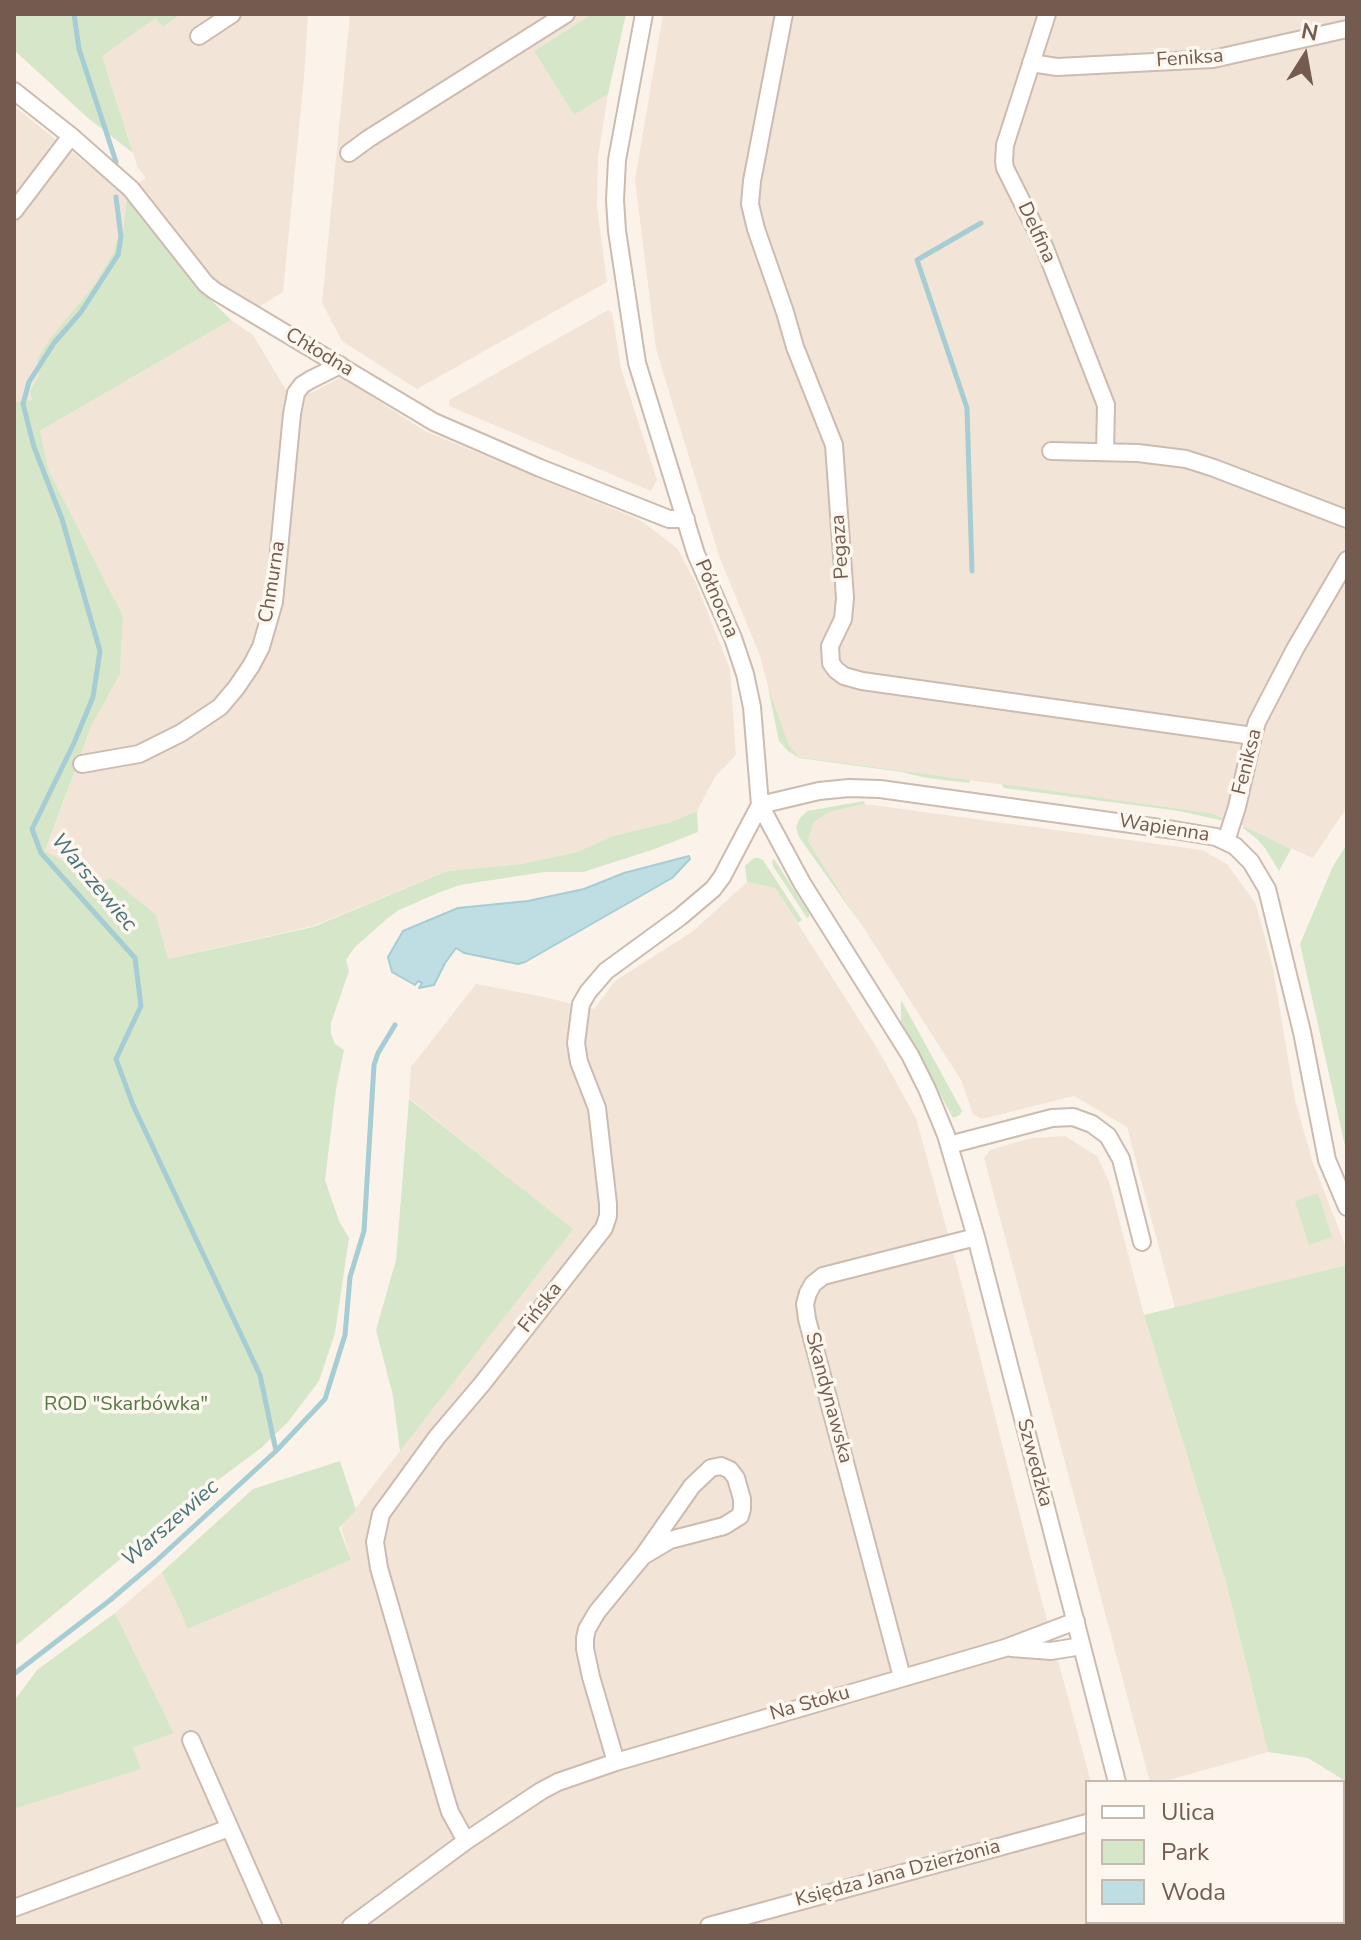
<!DOCTYPE html>
<meta charset="utf-8">
<style>
body{margin:0}
#map{position:relative;width:1361px;height:1940px;overflow:hidden;background:#fbf3e9;font-family:"Nunito Sans",sans-serif}
canvas{display:block}
.frame{position:absolute;inset:0;border:16px solid #735b4f;pointer-events:none}
.legend{position:absolute;left:1085px;top:1780px;width:260px;height:144px;box-sizing:border-box;background:#fdf7ef;border:2px solid #c6b9af;margin:0;padding:10px 14px;list-style:none;font-size:24px;color:#735b4f}
.legend li{display:flex;align-items:center;gap:16px;height:40px}
.legend b{width:40px;border:2px solid #c6b9af}
.north{position:absolute;left:1265px;top:16px;width:80px;height:80px;-webkit-text-stroke:6px #fdf7ef;paint-order:stroke;rotate:11deg;font-size:22px;font-weight:700;line-height:32px;text-align:center;color:#735b4f}
.north::after{content:'';display:block;margin:auto;width:28px;height:36px;background:#735b4f;clip-path:polygon(50% 0,100% 100%,50% 72%,0 100%)}
</style>
<div id="map">
<canvas width="1361" height="1940"></canvas>
<div class="frame"></div>
<ul class="legend">
<li><b style="height:10px;background:#fff"></b>Ulica</li>
<li><b style="height:22px;background:#d5e7c8"></b>Park</li>
<li><b style="height:22px;background:#bfdee3"></b>Woda</li>
</ul>
<div class="north">N</div>
</div>
<script>
const c = document.querySelector('canvas').getContext('2d');
c.lineJoin = 'round';
function fill(path, color) { c.fillStyle = color; c.fill(path, 'evenodd'); }
const shape = rows => new Path2D(rows.map(r => 'M' + r).join(''));
function stroke(path, color, width, dash) { c.strokeStyle = color; c.lineWidth = width; c.lineCap = dash ? 'butt' : 'round'; c.setLineDash(dash || []); c.stroke(path); }
function write(font, color, halo, rows, align = 'center') {
  c.font = font + ' "Nunito Sans",sans-serif'; c.lineWidth = 7; c.setLineDash([]); c.textBaseline = 'middle'; c.strokeStyle = halo; c.fillStyle = color; for (const [text, x, y, turn = 0] of rows) {
    c.save(); c.translate(x, y); c.rotate((+turn || 0) * Math.PI / 180); c.textAlign = isNaN(turn) ? turn : align; if (halo) c.strokeText(text, 0, 0); c.fillText(text, 0, 0); c.restore();
  }
}
fill(shape([
 [92,14,308,14,304,78,283,292,259,307,210,278,139,183,146,178,138,168,102,56],
 [350,14,592,14,534,51,574,115,608,94,598,158,597,207,607,282,417,389,342,341,322,303],
 [663,14,1347,14,1347,807,1313,858,1257,834,1241,824,1210,813,799,757,789,745,771,698,760,656,719,556,656,349,635,180],
 [14,106,127,196,119,258,30,390,32,400,14,402],
 [608,310,612,312,621,368,657,480,651,491,449,406,449,400],
 [231,320,253,335,286,390,311,393,341,377,425,431,640,520,677,548,696,583,730,669,736,755,715,777,697,811,671,822,613,836,577,852,521,864,447,871,313,926,168,959,155,915,111,879,102,882,45,852,92,725,120,674,123,616,49,471,40,431],
 [865,804,1202,850,1227,864,1256,904,1273,968,1295,1100,1313,1163,1347,1250,1347,1265,1175,1308,1127,1127,1074,1096,982,1119,973,1114,961,1080,808,841,813,823,829,812],
 [747,882,775,888,876,1046,916,1118,958,1270,1041,1598,1091,1782,1087,1782,1087,1922,1129,1922,1130,1926,14,1926,14,1809,140,1769,133,1748,174,1733,115,1613,162,1572,188,1629,351,1560,341,1527,572,1229,409,1098,411,1067,476,984,544,997,594,1009,615,981,692,932],
 [1065,1136,1097,1156,1109,1181,1144,1315,1225,1579,1268,1752,1162,1782,1150,1782,984,1158,990,1150,1032,1138],
 [1186,1922,1265,1922,1266,1926,1188,1926]
]), '#f2e5d8');
fill(shape([
 [14,14,181,14,163,27,155,18,102,56,133,153,88,118,14,50],
 [592,14,626,14,608,94,574,115,534,51],
 [127,196,202,291,231,320,40,431,49,471,123,616,120,674,92,725,45,851,101,882,111,878,156,915,168,959,313,927,447,871,521,864,577,852,613,836,671,822,697,811,698,832,652,850,583,872,544,872,460,885,438,893,399,910,389,917,354,948,346,960,349,971,331,1023,331,1034,335,1044,344,1050,336,1089,325,1180,339,1221,349,1238,335,1333,319,1381,288,1422,261,1448,198,1495,14,1647,14,402,32,400,30,391,39,376,37,359,50,339,95,284,114,252,118,237,122,237],
 [768,688,789,745,799,757,970,780,969,783,927,778,902,772,799,758,788,751,779,741],
 [1002,784,1210,813,1226,819,1224,821,1179,811,1004,788],
 [864,801,865,804,829,812,813,823,808,841,860,923,799,837,796,827,800,818,807,811],
 [1243,826,1291,849,1279,871,1265,848,1257,839,1243,828],
 [1347,844,1347,1155,1300,944,1333,866],
 [754,858,759,858,763,860,802,920,798,923,775,888,747,882,745,866],
 [774,859,809,913,809,917,807,918,773,866,772,861],
 [901,1000,960,1107,962,1111,960,1115,953,1118,901,1022],
 [409,1099,573,1229,400,1451,393,1396,376,1330,396,1260],
 [1318,1193,1332,1237,1309,1245,1295,1201],
 [1347,1265,1347,1782,1308,1758,1268,1752,1225,1579,1144,1315],
 [340,1461,356,1510,339,1528,351,1560,188,1629,162,1572,253,1489],
 [115,1613,174,1733,133,1748,141,1769,14,1809,14,1701,37,1670],
 [1343,1828,1347,1829,1347,1926,1266,1926,1265,1922,1343,1922]
]), '#d5e7c8');
const water = shape([
 [689,856,690,859,672,878,525,962,518,964,464,953,456,948,445,963,434,985,419,988,422,983,418,981,415,985,392,972,388,957,403,931,458,908,528,901,584,889,624,873,689,856]
]);
fill(water, '#bfdee3');
stroke(water, '#a6cdd3', 2);
stroke(shape([
 [74,14,79,49,116,162],
 [972,571,967,408,917,260,981,223],
 [276,1451,325,1399,345,1335,350,1277,364,1231,374,1065,378,1053,395,1025],
 [14,1674,109,1601,155,1562,276,1451,260,1375,133,1105,116,1059,141,1006,135,958,41,853,32,829,74,743,93,697,100,651,62,519,34,447,23,404,29,382,54,343,81,312,118,255,121,237,116,197]
]), '#a6cdd3', 5);
const street = shape([
 [644,14,617,160,615,200,617,231,637,363,696,554,733,638,745,674,752,707,760,805,802,883,910,1055,927,1089,946,1135,976,1237,1117,1782],
 [784,14,752,181,750,204,756,229,785,312,795,347,834,445,845,598,843,619,830,646,831,663,836,670,844,676,862,681,1253,736],
 [1047,14,1005,145,1004,161,1005,168,1044,246,1106,405,1105,452],
 [199,36,232,14],
 [1031,63,1057,67,1213,59,1347,29],
 [14,91,71,136,131,189,206,284,215,291,434,422,540,468,669,519,686,519],
 [349,153,368,139,566,14],
 [14,211,71,136],
 [1051,451,1138,453,1186,459,1214,468,1347,519],
 [82,764,139,754,181,733,220,707,236,688,251,666,261,647,274,602,292,414,296,393,302,385,310,380,340,365],
 [760,805,819,791,849,788,880,789,1174,830,1216,837,1235,846,1251,862,1267,889,1302,1032,1327,1160,1347,1207],
 [1226,841,1237,807,1253,736,1257,722,1295,649,1347,560],
 [949,1145,1052,1118,1073,1117,1092,1124,1108,1136,1121,1159,1142,1242],
 [1011,1648,1051,1651,1082,1646],
 [902,1677,807,1319,805,1304,808,1293,813,1284,823,1276,976,1237],
 [191,1740,273,1926],
 [616,1762,591,1677,585,1649,585,1638,587,1629,597,1612,643,1556,692,1486,711,1468,721,1466,730,1470,736,1478,742,1499,742,1509,740,1516,724,1526,670,1540,643,1556],
 [466,1841,450,1812,446,1799,379,1568,375,1542,381,1514,437,1437,482,1384,604,1228,608,1216,608,1204,597,1108,579,1062,576,1043,581,1004,588,992,606,971,680,917,713,889,722,877,760,805],
 [14,1908,229,1828],
 [1156,1922,1158,1926],
 [351,1926,466,1841,541,1791,558,1782,616,1762,1005,1648,1076,1621],
 [709,1926,1087,1823]
]);
stroke(street, '#ccbbb0', 20);
stroke(street, '#fff', 16);
write('20px', '#735b4f', '#fdf7ef', [
 ["Feniksa",1190,59,-4],
 ["Delfina",1036,233,65],
 ["Chłodna",319,353,31],
 ["Pegaza",841,547,-94],
 ["Chmurna",273,582,-81],
 ["Północna",716,599,67],
 ["Feniksa",1248,762,-76],
 ["Wapienna",1164,829,9],
 ["Fińska",541,1308,-52],
 ["Skandynawska",828,1398,75],
 ["Szwedzka",1034,1463,75],
 ["Na Stoku",810,1704,-16],
 ["Księdza Jana Dzierżonia",898,1874,-15]
]);
write('20px', '#577848', '#fdf7ef', [
 ["ROD \"Skarbówka\"",126,1405]
]);
write('italic 22px', '#47757d', '#fdf7ef', [
 ["Warszewiec",93,883,50],
 ["Warszewiec",171,1524,-41]
]);
</script>
